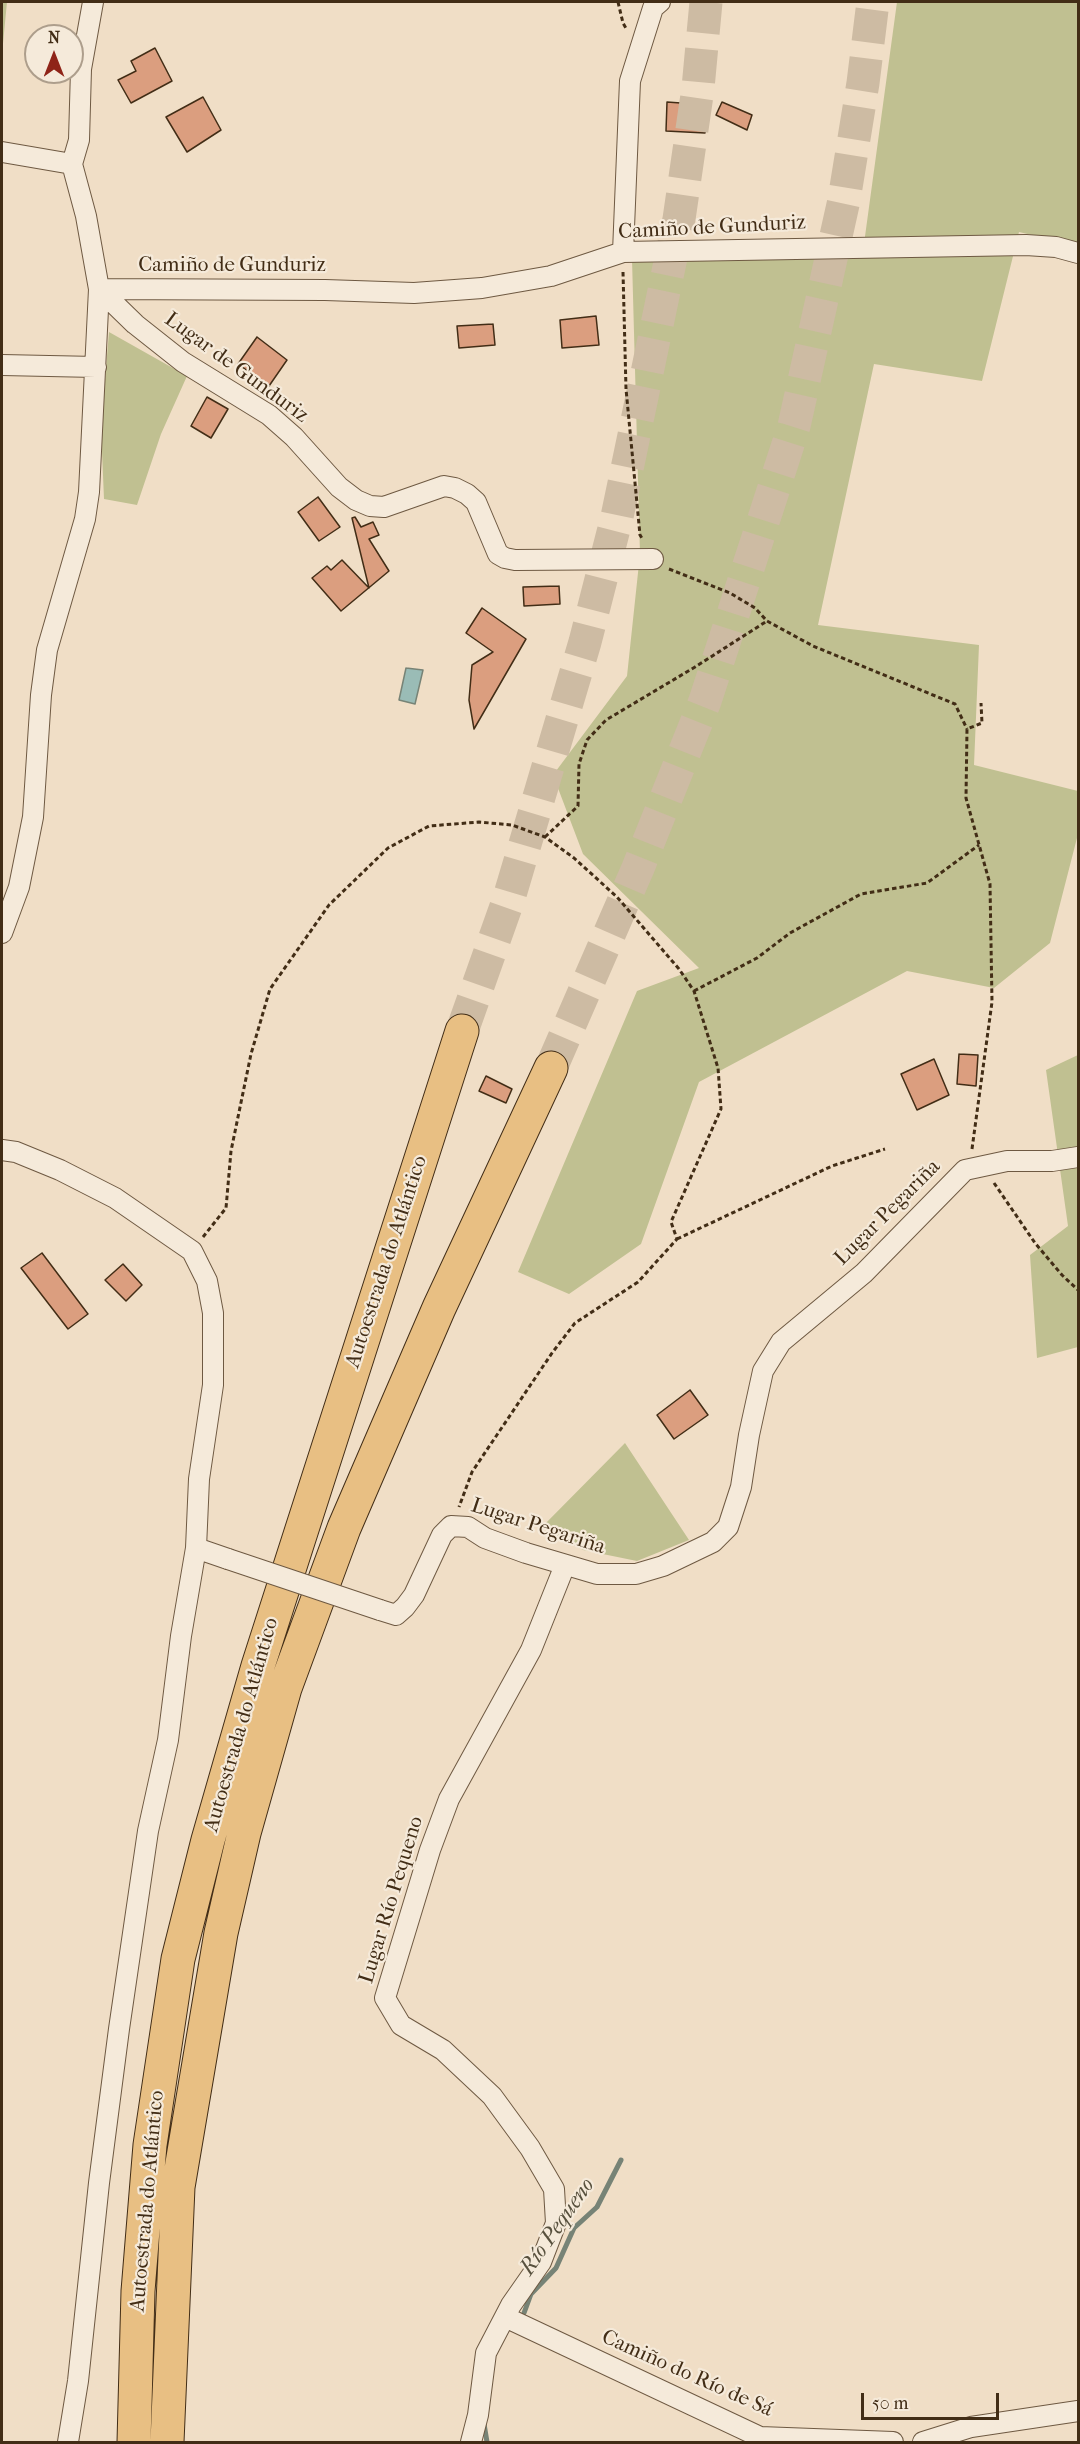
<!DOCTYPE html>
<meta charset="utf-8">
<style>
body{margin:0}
#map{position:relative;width:1080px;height:2444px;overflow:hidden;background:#f0dec6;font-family:"IM FELL French Canon",serif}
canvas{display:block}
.frame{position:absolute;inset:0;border:3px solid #422d16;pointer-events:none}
.north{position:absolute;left:24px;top:24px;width:60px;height:60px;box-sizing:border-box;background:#f5eada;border:2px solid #ad9e8c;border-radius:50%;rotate:0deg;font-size:16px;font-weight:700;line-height:24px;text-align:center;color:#422d16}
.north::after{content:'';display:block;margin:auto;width:21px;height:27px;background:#8f2418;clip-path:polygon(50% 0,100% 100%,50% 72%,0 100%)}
.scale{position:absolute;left:861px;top:2393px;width:138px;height:27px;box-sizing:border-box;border:3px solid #422d16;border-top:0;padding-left:8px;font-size:18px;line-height:21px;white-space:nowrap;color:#422d16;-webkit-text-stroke:4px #f5eada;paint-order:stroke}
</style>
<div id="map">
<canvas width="1080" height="2444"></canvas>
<div class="frame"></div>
<div class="north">N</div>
<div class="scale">50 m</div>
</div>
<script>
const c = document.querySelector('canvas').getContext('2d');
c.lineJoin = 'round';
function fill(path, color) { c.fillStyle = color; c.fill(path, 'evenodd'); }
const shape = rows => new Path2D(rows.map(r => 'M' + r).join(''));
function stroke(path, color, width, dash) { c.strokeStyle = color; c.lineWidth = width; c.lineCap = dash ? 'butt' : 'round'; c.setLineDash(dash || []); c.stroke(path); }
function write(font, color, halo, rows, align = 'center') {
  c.font = font + ' "IM FELL French Canon",serif'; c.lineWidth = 4.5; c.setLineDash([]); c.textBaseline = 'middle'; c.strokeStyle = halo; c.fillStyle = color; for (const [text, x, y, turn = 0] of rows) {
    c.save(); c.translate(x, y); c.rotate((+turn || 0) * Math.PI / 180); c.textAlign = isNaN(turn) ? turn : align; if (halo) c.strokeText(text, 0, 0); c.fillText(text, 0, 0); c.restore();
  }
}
fill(shape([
 [2,2,7,2,2,54],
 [897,2,1078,2,1078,246,1019,232,982,381,874,364,818,625,979,645,974,765,1078,791,1078,834,1050,943,994,988,907,971,699,1082,641,1244,569,1294,518,1272,637,991,699,968,583,854,553,775,627,676,640,554,632,259,863,251],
 [109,332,187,376,161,434,137,505,104,499,101,428],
 [1078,1055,1078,1347,1037,1358,1030,1255,1068,1226,1046,1070],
 [625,1443,689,1540,637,1561,583,1550,541,1528]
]), '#c0c091');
const water = shape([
 [406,668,423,670,415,704,399,700,406,668]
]);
fill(water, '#9abcb6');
stroke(water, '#778376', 1.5);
stroke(shape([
 [524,2313,531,2294,556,2268,574,2228,597,2207,621,2160],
 [484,2424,487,2442]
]), '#778376', 5);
const building = shape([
 [155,48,172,81,131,103,118,80,136,71,131,61,155,48],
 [203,97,221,130,187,152,166,117,203,97],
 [667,102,708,105,705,133,666,131,667,102],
 [722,102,752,115,747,130,716,115,722,102],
 [596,316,599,345,562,348,560,320,596,316],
 [493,324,495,345,459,348,457,326,493,324],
 [257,337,287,360,269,386,238,364,257,337],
 [207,397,228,409,211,438,191,426,207,397],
 [318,497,340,527,319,541,298,512,318,497],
 [355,517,361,527,373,522,379,535,369,539,389,571,341,611,312,578,327,566,331,570,342,560,369,588,352,518,355,517],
 [559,586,560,604,524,606,523,587,559,586],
 [482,608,526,639,474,729,469,700,472,665,493,652,466,633,482,608],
 [959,1054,978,1055,976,1086,957,1084,959,1054],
 [934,1059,949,1095,917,1110,901,1074,934,1059],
 [486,1076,512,1089,506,1103,479,1091,486,1076],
 [42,1253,88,1314,68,1329,21,1268,42,1253],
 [123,1264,142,1285,126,1301,105,1280,123,1264],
 [690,1390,708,1415,674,1439,657,1415,690,1390]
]);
fill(building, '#db9e7f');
stroke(building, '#422d16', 1.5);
stroke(shape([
 [462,1031,509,898,585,642,617,517,679,219,698,88,706,2],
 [551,1068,638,868,705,701,794,426,844,200,863,83,873,2]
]), '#cdbba3', 33, [33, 16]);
const street = shape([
 [2,152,72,164],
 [623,252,630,81,653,8,660,2],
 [99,289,325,290,414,293,482,288,551,276,623,252,1026,245,1056,247,1078,253],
 [99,289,135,324,183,362,269,415,294,437,339,487,356,500,370,506,384,507,444,486,455,488,467,494,476,502,498,554,505,558,515,560,653,559],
 [2,365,96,367],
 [2,933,19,887,33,817,41,695,47,650,85,519,89,492,99,289,86,216,72,164,79,140,81,69,93,2],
 [2,1150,16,1152,60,1170,115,1198,192,1251,207,1281,213,1313,213,1385,199,1479,196,1548,228,1559],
 [380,1610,396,1615,405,1607,414,1595,442,1535,451,1526,468,1527,485,1538,526,1553,597,1574,636,1574,663,1566,713,1542,728,1527,741,1487,749,1435,763,1371,781,1342,864,1273,965,1170,1007,1161,1052,1161,1078,1157],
 [505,2317,760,2437,893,2442],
 [68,2442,78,2381,99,2183,119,2029,148,1831,168,1740,181,1636,196,1548],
 [471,2442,478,2415,486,2353,511,2305,541,2262,556,2223,554,2189,530,2148,492,2096,443,2050,401,2025,385,1998,430,1850,449,1799,531,1650,565,1565],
 [923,2442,971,2427,1078,2411]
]);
const highway = shape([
 [134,2442,138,2291,150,2145,178,1959,208,1840,258,1666,462,1031],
 [167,2442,178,2187,221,1933,244,1833,285,1688,344,1528,439,1308,551,1068]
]);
stroke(street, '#6e5942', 22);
stroke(highway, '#422d16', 35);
stroke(shape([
 [618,2,623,23,627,30],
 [623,272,626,389,640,535,643,540],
 [669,569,730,593,755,608,767,621,813,646,955,704,967,729],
 [545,837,578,806,579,764,587,740,606,720,695,667,767,621],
 [694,991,757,958,790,933,861,894,927,883,979,845],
 [972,1149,992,1002,990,884,966,798,967,729,982,723,981,703],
 [994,1183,1035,1243,1062,1275,1078,1290],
 [203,1237,226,1208,231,1151,251,1054,270,989,329,905,388,848,429,826,479,822,512,825,545,837,574,858,617,897,679,969,694,991,718,1068,721,1109,671,1222,677,1239,638,1282,575,1323,552,1353,472,1472,459,1507],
 [677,1239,832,1166,885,1149]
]), '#422d16', 3, [4.5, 3]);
stroke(street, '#f5eada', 20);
stroke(highway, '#e8bf83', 33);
const streetBridge = shape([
 [228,1559,380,1610]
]);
stroke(streetBridge, '#6e5942', 22, []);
stroke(streetBridge, '#f5eada', 20);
write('21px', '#422d16', '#f5eada', [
 ["Camiño de Gunduriz",712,228,-3],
 ["Camiño de Gunduriz",232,266],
 ["Lugar de Gunduriz",236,368,36],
 ["Lugar Pegariña",888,1213,-45],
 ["Autoestrada do Atlántico",387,1262,-72],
 ["Lugar Pegariña",538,1527,18],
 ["Autoestrada do Atlántico",242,1725,-74],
 ["Lugar Río Pequeno",392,1900,-73],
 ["Autoestrada do Atlántico",148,2201,-85],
 ["Camiño do Río de Sá",687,2374,24]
]);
write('italic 22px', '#58513e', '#f5eada', [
 ["Río Pequeno",558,2227,-55]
]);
</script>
